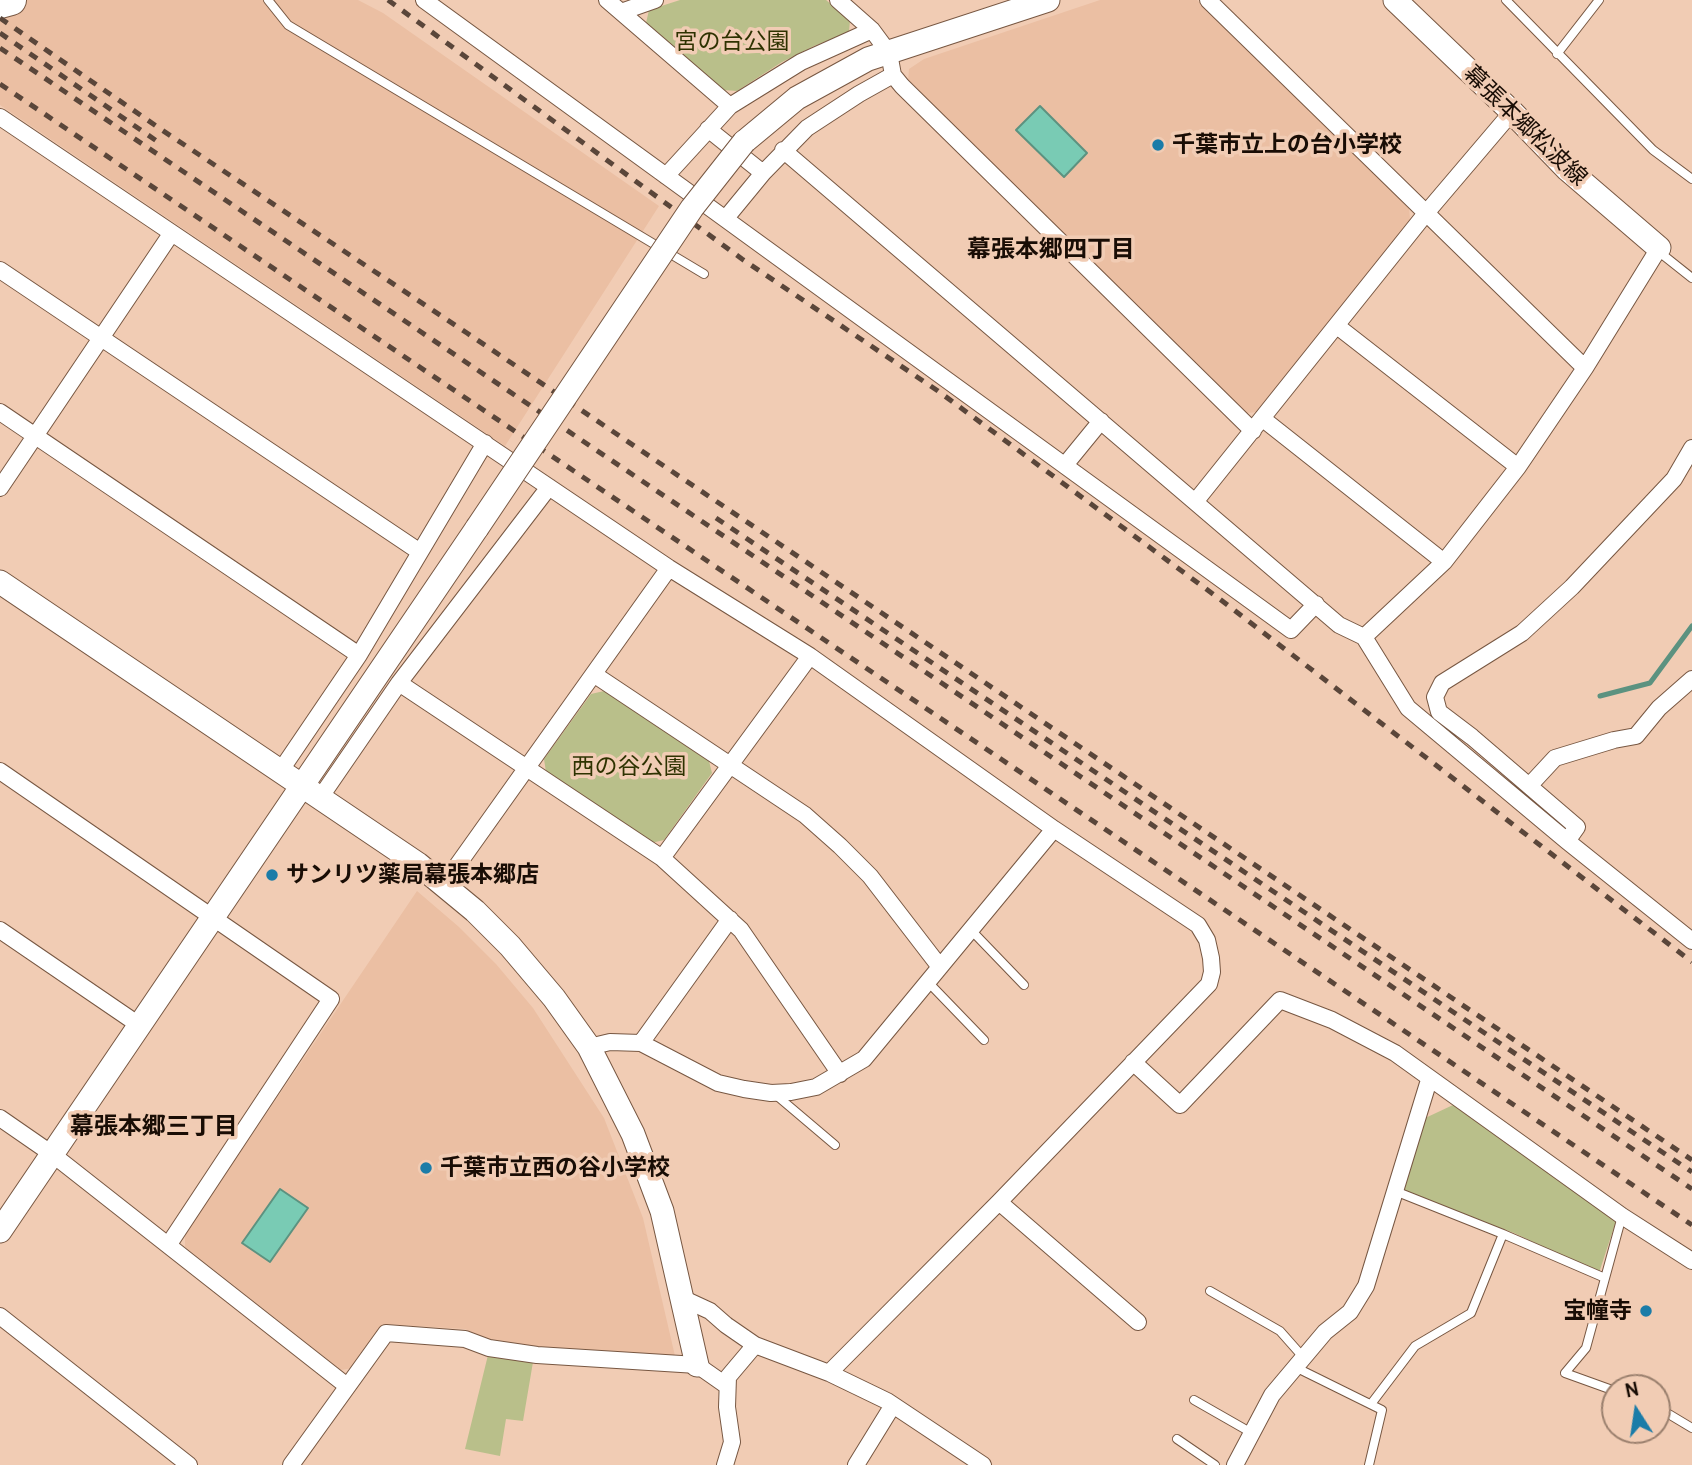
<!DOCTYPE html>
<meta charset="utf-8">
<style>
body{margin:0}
#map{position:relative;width:1692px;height:1465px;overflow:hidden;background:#f1ccb4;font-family:Cabin,sans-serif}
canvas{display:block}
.north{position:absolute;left:1601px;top:1374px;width:70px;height:70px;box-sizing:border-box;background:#f1ccb4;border:2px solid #9b806e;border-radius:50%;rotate:348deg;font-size:19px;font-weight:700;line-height:28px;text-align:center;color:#190d05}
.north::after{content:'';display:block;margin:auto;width:24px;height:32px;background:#1b7ca8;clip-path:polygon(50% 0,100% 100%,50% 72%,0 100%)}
</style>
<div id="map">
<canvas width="1692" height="1465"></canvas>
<div class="north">N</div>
</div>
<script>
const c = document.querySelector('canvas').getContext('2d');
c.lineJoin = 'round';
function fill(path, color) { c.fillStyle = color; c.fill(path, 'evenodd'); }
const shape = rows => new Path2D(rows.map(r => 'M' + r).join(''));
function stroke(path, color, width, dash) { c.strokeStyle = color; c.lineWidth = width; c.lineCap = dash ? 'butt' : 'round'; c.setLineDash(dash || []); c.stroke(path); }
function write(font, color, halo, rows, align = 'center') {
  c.font = font + ' Cabin,"Noto Sans JP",sans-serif'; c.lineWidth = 7; c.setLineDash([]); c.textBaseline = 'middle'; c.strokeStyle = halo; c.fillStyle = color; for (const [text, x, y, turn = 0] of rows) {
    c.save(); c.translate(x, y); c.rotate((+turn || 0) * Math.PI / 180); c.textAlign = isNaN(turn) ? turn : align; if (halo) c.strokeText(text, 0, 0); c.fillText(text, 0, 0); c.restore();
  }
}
fill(shape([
 [0,0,358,0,383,13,659,206,505,446,0,105],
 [1100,0,1197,0,1409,207,1410,220,1259,412,1246,413,908,82,909,69,924,59],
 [417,891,459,927,496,964,533,1008,604,1118,643,1218,675,1356,532,1346,489,1340,465,1329,384,1324,353,1368,341,1370,185,1247,185,1234]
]), '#ebbfa3');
fill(shape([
 [680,0,826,0,850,20,849,32,814,46,782,62,737,91,723,90,646,23,649,10],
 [604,691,709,761,712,773,664,840,651,843,546,772,544,759,591,694],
 [1453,1105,1616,1221,1599,1273,1514,1233,1399,1191,1421,1120],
 [488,1355,533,1362,523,1421,506,1419,500,1456,465,1449]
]), '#b9bf8a');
const water = shape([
 [1040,106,1087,153,1064,177,1016,130,1040,106],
 [280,1189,308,1208,270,1262,242,1243,280,1189]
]);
fill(water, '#79cbb4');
stroke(water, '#5c9280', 2);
stroke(shape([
 [1600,696,1650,683,1692,626]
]), '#5c9280', 5);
const lane = shape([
 [268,0,288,25,704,274],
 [1506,0,1653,150,1692,179],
 [1557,54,1599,0],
 [1660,250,1663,255,1692,278],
 [971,930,1024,985],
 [928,982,984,1040],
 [776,1095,835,1145],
 [1503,1234,1605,1278],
 [1210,1291,1280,1331,1303,1357],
 [1295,1367,1382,1410,1369,1465],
 [1615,1391,1565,1373,1586,1348,1622,1216],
 [1194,1400,1250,1432],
 [1371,1404,1415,1346,1471,1313,1503,1234,1395,1191],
 [1657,1407,1692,1428],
 [1177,1439,1215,1465]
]);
const street = shape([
 [424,0,1291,630,1316,604],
 [607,0,730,106],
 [838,0,872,30,889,53,893,75,902,86,1253,431],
 [1208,0,1585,368],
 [621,12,655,0],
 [0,117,669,568,810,656,1054,829,1198,925,1207,940,1211,958,1212,972,1209,984,999,1202,829,1373],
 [708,129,763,173],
 [783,150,1339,625,1364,637,1408,708,1567,841,1692,941],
 [666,176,730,106,801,62,872,30],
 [726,218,763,173,807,128,859,94,893,75],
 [0,270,420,552],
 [1337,326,1518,467],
 [0,412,359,655],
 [1263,419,1444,562],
 [1065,465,1101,421],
 [0,488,171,234],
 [1195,502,1427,212,1512,112],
 [1364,637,1444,562,1518,467,1585,368,1659,248],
 [595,675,805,815,840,846,870,876,940,967],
 [399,683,662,858,741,930,840,1074],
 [281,770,359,655,485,443],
 [0,771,331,999,169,1244],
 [1530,785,1555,758,1614,740,1636,736,1659,708,1692,679],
 [320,798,399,683,549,487],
 [1567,841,1577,827,1472,737,1439,712,1435,697,1442,683,1522,633,1572,587,1674,479,1692,448],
 [662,858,810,656],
 [444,884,669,568],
 [0,930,139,1025],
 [641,1043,730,919],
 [589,1047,610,1042,641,1043,718,1083,744,1089,771,1093,791,1092,816,1087,864,1059,1054,829],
 [1133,1062,1180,1105,1280,1000,1332,1020,1395,1053,1622,1216,1692,1261],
 [0,1118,52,1154,347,1386],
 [999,1202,1138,1322],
 [684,1299,710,1311,726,1325,755,1345,829,1373,887,1401,983,1465],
 [0,1316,189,1465],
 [291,1465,386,1333,465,1339,489,1348,537,1355,697,1365,727,1386],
 [725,1465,732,1442,727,1407,728,1377,755,1345],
 [856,1465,893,1405],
 [1235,1465,1272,1395,1325,1332,1350,1312,1366,1286,1429,1080]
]);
const secondary = shape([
 [1395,0,1512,112,1567,169,1659,248],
 [744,142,797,98,868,59,1048,0],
 [0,582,418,864,475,911,510,946,554,998,589,1047,633,1134,662,1211,697,1365],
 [0,1231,477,528]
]);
const highway = shape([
 [0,3,11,0]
]);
stroke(lane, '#775742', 10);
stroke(street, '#775742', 18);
stroke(secondary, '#775742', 25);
stroke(highway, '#775742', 32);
stroke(lane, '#fff', 8);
stroke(street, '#fff', 16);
stroke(secondary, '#fff', 23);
stroke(highway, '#fff', 30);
stroke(shape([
 [388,0,742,259,938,391,1221,600,1692,962],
 [0,18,159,128,467,333,1692,1160],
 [0,33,161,144],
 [0,48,1692,1189],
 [0,84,1692,1225],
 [716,518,1692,1172]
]), '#5a463a', 5, [9, 9]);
const secondaryBridge = shape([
 [477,528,692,208,744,142]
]);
stroke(secondaryBridge, '#775742', 25, []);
stroke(secondaryBridge, '#fff', 23);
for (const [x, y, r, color] of [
 [1158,145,7,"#1b7ca8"],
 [272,875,7,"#1b7ca8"],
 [426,1168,7,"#1b7ca8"],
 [1646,1311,7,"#1b7ca8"]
]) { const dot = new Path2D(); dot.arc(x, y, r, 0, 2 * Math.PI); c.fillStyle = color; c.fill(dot); stroke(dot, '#f1ccb4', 2.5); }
write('23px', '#2e3200', '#f1ccb4', [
 ["宮の台公園",732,42],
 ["西の谷公園",629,767]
]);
write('23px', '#190d05', '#f1ccb4', [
 ["幕張本郷松波線",1525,126,44]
]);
write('bold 23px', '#190d05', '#f1ccb4', [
 ["千葉市立上の台小学校",1172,145],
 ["サンリツ薬局幕張本郷店",286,875],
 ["千葉市立西の谷小学校",440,1168],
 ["宝幢寺",1632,1311,"right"]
], 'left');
write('bold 24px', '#190d05', '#f1ccb4', [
 ["幕張本郷四丁目",1051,250],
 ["幕張本郷三丁目",154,1127]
]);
</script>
